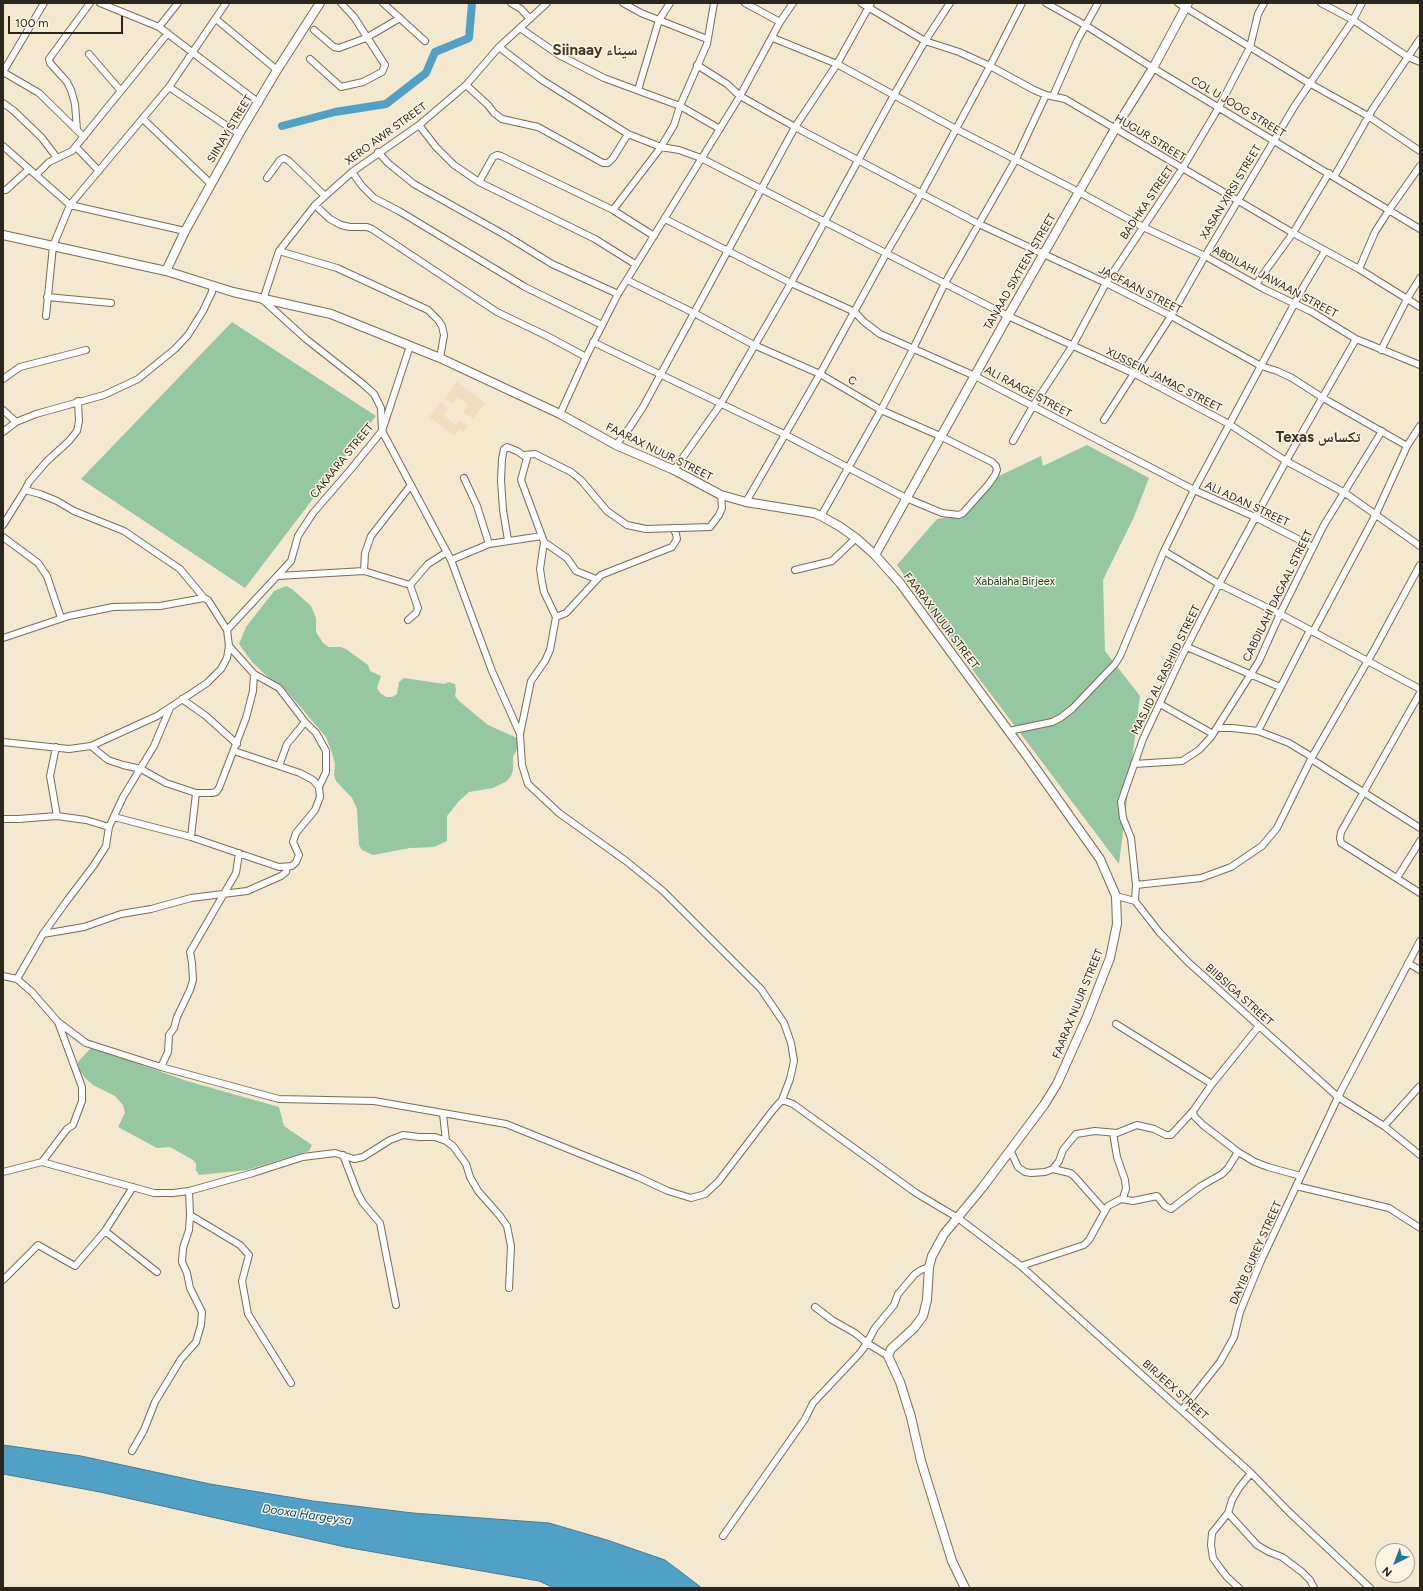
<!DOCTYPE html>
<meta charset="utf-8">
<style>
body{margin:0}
#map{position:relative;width:1423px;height:1591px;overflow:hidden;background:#f4e8ce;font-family:Figtree,sans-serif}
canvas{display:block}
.frame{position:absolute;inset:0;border:4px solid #2b261c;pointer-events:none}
.north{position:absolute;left:1375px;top:1543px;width:40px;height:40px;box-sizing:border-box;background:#fdf5e6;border:1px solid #a9a295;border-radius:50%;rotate:222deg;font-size:11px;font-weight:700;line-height:16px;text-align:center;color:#2b261c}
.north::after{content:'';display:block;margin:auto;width:14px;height:18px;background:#2374a5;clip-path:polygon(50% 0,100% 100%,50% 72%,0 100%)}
.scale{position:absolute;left:8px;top:16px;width:115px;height:18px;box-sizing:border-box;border:2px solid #2b261c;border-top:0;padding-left:5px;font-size:12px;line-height:14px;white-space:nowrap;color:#2b261c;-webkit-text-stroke:3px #fdf5e6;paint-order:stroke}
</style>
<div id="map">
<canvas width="1423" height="1591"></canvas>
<div class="frame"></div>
<div class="north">N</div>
<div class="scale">100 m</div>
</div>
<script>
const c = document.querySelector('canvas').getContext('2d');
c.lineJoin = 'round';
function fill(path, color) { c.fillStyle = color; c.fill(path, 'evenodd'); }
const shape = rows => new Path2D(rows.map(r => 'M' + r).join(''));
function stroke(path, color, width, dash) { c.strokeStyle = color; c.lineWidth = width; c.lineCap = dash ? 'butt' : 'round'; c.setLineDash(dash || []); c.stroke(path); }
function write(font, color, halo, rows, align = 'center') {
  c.font = font + ' Figtree,"Noto Naskh Arabic",sans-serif'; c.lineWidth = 3; c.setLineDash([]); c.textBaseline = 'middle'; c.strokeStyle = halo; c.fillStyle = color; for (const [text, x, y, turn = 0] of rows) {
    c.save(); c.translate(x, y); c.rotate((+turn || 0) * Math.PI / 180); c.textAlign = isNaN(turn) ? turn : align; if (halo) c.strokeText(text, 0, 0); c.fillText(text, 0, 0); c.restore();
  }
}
fill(shape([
 [457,382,485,403,473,419,463,412,468,405,458,397,453,404,445,398],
 [441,402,448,408,443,415,456,425,460,420,468,426,464,432,460,429,454,436,429,417]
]), '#eedebd');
fill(shape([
 [232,322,376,416,245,588,81,479],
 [1087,445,1149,478,1134,517,1103,580,1105,651,1140,696,1119,864,944,632,897,565,937,519,959,515,999,476,1041,456,1043,466],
 [286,586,292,589,311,606,316,618,316,632,323,643,329,647,341,647,346,649,368,665,370,671,381,676,377,688,380,693,386,697,392,697,397,694,399,682,404,678,444,684,449,682,455,684,456,690,455,696,459,701,488,725,517,738,519,745,513,757,513,770,511,776,507,781,493,788,469,792,459,801,447,816,447,841,434,847,410,848,373,855,362,850,359,845,357,809,352,798,336,781,334,776,335,764,332,753,326,737,285,689,270,679,253,663,239,644,246,627,271,595,274,591],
 [90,1049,96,1049,187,1081,279,1107,284,1126,312,1145,309,1151,247,1170,199,1175,196,1170,196,1164,193,1160,170,1147,157,1148,118,1127,125,1113,123,1105,115,1096,93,1085,85,1078,78,1068,78,1062]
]), '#95c7a2');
const water = shape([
 [3,1445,81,1456,210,1484,313,1501,413,1513,549,1523,607,1540,665,1560,702,1588,554,1588,539,1581,345,1547,100,1492,3,1474,3,1445]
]);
fill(water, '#51a0c6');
stroke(water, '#467b93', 1);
stroke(shape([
 [282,126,335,112,386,104,426,73,435,52,469,38,472,3]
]), '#51a0c6', 8);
const street = shape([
 [100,3,159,27,259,103],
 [383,3,425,41],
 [511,3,521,9,530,19],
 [623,3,641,13,707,39],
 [745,3,780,22],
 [861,3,925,41,959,52,990,66,1034,90,1046,95,1065,99,1293,233,1359,269,1420,307],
 [1046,3,1085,25,1153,68,1420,229],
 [1178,3,1309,83,1368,116,1420,151],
 [1321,3,1353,20,1408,57,1420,62],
 [216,19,277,70],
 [159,27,178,3],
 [520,28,559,55,604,78,680,106,720,129],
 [314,30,334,47,339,48,366,38,400,18],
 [773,38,837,64,956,129,1079,192,1143,227,1205,256,1264,289,1312,312,1356,339,1420,365],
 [499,47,542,80,628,134,661,147,679,150,701,158,1008,316,1135,374,1229,424,1286,461,1345,493,1420,546],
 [89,54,121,91],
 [310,59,341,87,363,82,382,72,385,65,354,17,341,3],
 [697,65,727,84,740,96,795,127,979,224,1106,283,1171,316,1261,366,1277,371,1292,378,1323,398,1407,446],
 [3,72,39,93,84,137],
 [3,72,44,3],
 [466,85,488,105,494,113,502,119,538,127,603,163,608,163,613,158,628,134],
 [169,87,239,134],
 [638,90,659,20,670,3],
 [1053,96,1078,39,1098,3],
 [3,103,14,111,42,138,57,158],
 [143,119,211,184],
 [419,125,436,147,454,165,479,182,595,239,635,264],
 [77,130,75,104,71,90,67,82,50,63,49,59,90,3],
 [3,146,70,205,185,231],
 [76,147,99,171],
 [378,152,388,163,414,184,505,235,552,264,618,294],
 [352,172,362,186,374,198,399,211,525,287,602,325],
 [36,175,49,162,72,151,168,33],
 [1334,177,1372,110,1420,39],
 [267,178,280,160,284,158,289,161,325,196],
 [479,182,493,157,497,155,501,156,613,210,654,236],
 [3,190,6,190,29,169],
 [315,205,330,219,341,225,350,227,367,227,372,229,497,312,549,337,586,357],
 [613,210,661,147,674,125,680,106,707,44,714,3],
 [665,219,791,283,855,312,863,321,880,334,975,376,1194,490,1255,517,1313,547],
 [279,251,337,268,428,310,438,320,442,326,444,335,440,358],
 [1359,269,1375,232,1389,210,1420,166],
 [1256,284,1293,233,1329,173],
 [47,297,111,303],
 [46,316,53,246,70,205,169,87,226,3],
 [593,342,786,435,906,498,942,513,959,515,963,513,988,485,995,475,997,470,996,466,992,462,940,436,881,410,820,374,754,345,694,313,627,280],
 [1381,350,1407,299,1420,278],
 [3,379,20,367,86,350],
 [3,410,16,422,36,414,104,395,138,379,175,349,188,335,203,311,212,292,213,285],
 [560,414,586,357,618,294,740,96,780,22,793,3],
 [1104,420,1171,316,1205,256,1294,107,1353,20,1362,3],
 [3,432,16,422],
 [1013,441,1033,406,1073,345,1106,283,1182,169,1219,107,1250,47,1258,14,1264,3],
 [616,445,630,427,643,407,795,127,837,64,871,3],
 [524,455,535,454,571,472,581,480,607,511,627,525,646,529,710,527,719,515,722,508,721,495],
 [674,470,720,405,791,283,894,95,925,41,950,3],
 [464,478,477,506,489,544],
 [25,490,29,482,46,462,69,441,77,431,79,421,78,401],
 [746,502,820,374,887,252,921,194,990,66,1022,3],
 [821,516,881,410,913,349,945,283,1016,159,1046,95],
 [3,525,25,490,40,494,57,501,74,511,124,531,180,569,204,598,208,600,227,630,229,646,227,658,221,669,207,683,157,716,91,746,69,749,3,742],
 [3,537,38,563,47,576,61,618],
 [508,540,503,510,501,480,502,459,504,449,507,447,517,451,527,458,521,480,544,542,540,569,542,582,544,592,556,617,550,650,545,661,531,681,520,734],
 [544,542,567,558,576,571,596,579],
 [1164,551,1219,584,1280,614,1420,689],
 [451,560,489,544,542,536],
 [795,570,832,561,856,538],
 [364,571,365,553,371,536,411,485],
 [278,576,364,571,410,585,428,564,447,552],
 [556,617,566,613,601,575,672,547,677,539,676,534,673,528],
 [408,620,416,613,418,608,410,585],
 [227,630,291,561,298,536,313,513,351,469,382,431,410,346],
 [1313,632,1376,514,1407,446,1420,426],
 [3,638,69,616,113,607,160,606,204,598],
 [229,646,254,674,279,688,305,722,316,733,326,751,326,772,319,787],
 [1187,647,1280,687],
 [1420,693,1341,832,1340,838,1341,843,1349,848,1420,893],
 [182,699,206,716,237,744],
 [1160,704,1213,734],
 [1217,728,1232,728,1258,731,1289,743,1312,757],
 [1009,731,1052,722,1060,718,1072,709,1115,664,1120,656,1164,551,1194,490,1305,284,1325,251],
 [1258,731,1310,630],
 [91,746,108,760,123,765,141,769,166,783,196,793,212,793,216,792,219,788,246,718,253,691,254,674],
 [56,747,50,776,57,816],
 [1311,759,1420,828],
 [1134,764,1182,761,1199,750,1211,737,1259,661,1280,614,1324,525,1382,431],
 [279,766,287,744,305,722],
 [114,817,191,837,279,867,292,866,296,862,299,855,293,842,296,833,315,810,320,797,319,787,313,780,300,773,234,751],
 [3,819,18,819,57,816,86,820,109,827],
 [191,837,196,793],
 [1397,878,1420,841],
 [1136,885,1201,878,1231,867,1262,846,1277,828,1312,757,1374,650,1420,565],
 [1116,896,1135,901],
 [1135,901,1136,885,1131,838,1123,818,1121,802,1143,739,1181,658,1219,584,1286,461,1356,339],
 [1135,901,1160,933,1188,962,1338,1097,1384,1126,1420,1155],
 [43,934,84,927,121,914,151,909,191,898,247,891,281,876,286,872,287,867],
 [1408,963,1420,970],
 [3,976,17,979,32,992,58,1022,86,1043,161,1067,279,1099,374,1101,506,1124,638,1177,668,1191,691,1198,705,1194,718,1182,773,1110,782,1100,790,1079,794,1061,791,1043,784,1023,761,989,663,891,626,861,559,813,528,784,522,765,520,734,492,671,451,560,382,431,381,408,374,394,363,384,306,339,263,300,279,251,315,205,352,172,419,125,466,85,499,47,547,3],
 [17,979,43,934,66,902,94,865,106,846,109,827,123,797,154,746,170,708],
 [1116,1024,1212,1084],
 [161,1067,168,1052,169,1035,174,1028,177,1017,190,990,193,980,192,963,190,952,236,873,239,853],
 [782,1100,793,1104,916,1193,958,1218,1021,1266,1251,1473,1289,1512,1370,1588],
 [1193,1111,1194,1116,1203,1125,1238,1152,1255,1162,1268,1167,1301,1176],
 [443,1114,446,1141,453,1146,466,1164,470,1177,478,1191,500,1216,507,1226,511,1246,509,1288],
 [1384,1126,1420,1086],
 [1113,1133,1117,1157,1125,1180,1126,1189,1123,1198],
 [1010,1150,1018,1167,1025,1172,1031,1173,1045,1172,1053,1169,1059,1161,1063,1150,1076,1134,1095,1131,1117,1133,1137,1125,1154,1129,1166,1135,1171,1135,1193,1111,1212,1084,1259,1026],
 [343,1155,358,1194,363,1203,380,1223,396,1305],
 [42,1162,67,1129,73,1125,82,1101,82,1087,58,1022],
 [1053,1169,1070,1173,1074,1176,1105,1211],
 [3,1172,42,1162,154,1193,173,1193,189,1191,253,1173,303,1157,335,1153,354,1159,363,1157,390,1140,403,1135,419,1137,435,1137,446,1141],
 [1296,1186,1389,1208,1420,1228],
 [190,1215,240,1245,249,1255,242,1281,248,1314,291,1383],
 [105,1231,157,1272],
 [1021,1266,1084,1245,1089,1240,1105,1211,1108,1206,1121,1199,1133,1201,1157,1196,1165,1206,1171,1209,1201,1186,1222,1174,1228,1168,1238,1152],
 [3,1280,38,1245,75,1266,105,1231,133,1187],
 [815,1307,832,1320,855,1333,867,1343,875,1328,894,1305,898,1294,915,1274,921,1270,929,1267],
 [1182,1410,1220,1362,1234,1337,1240,1312,1260,1263,1338,1097,1420,941],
 [132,1451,144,1430,155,1402,181,1359,196,1342,201,1325,202,1312,190,1288,187,1273,182,1262,183,1248,189,1230,190,1215,189,1191],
 [1251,1473,1239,1488,1232,1500,1228,1513,1257,1545,1269,1552,1282,1557,1302,1572,1310,1580,1314,1588],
 [1228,1513,1212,1533,1211,1545,1213,1558,1220,1568,1227,1577,1239,1588],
 [723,1536,805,1419,813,1403,860,1353,867,1343,888,1356]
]);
const secondary = shape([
 [3,235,166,271,233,292,331,314,440,358,560,414,616,445,674,470,721,495,746,502,814,513,821,516,839,526,856,538,875,555,900,583,1027,756,1100,859,1116,896,1117,924,1110,958,1087,1017,1057,1084,1044,1105,982,1188,944,1234,932,1256,929,1267,927,1300,923,1316,914,1328,891,1349,888,1356,900,1382,911,1417,921,1461,952,1561,965,1588],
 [166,271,185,231,239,134,277,70,320,3],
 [875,555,1008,316,1115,129,1153,68,1188,3]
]);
stroke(street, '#786d55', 8);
stroke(secondary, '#786d55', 10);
stroke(street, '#fff', 6);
stroke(secondary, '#fff', 8);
write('11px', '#2b261c', '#fdf5e6', [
 ["COL U JOOG STREET",1238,107,31],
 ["SIINAY STREET",230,129,-59],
 ["XERO AWR STREET",386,134,-36],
 ["HUGUR STREET",1150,138,31],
 ["XASAN XIRSI STREET",1231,192,-59],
 ["BADHKA STREET",1147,203,-56],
 ["TANAAD SIXTEEN STREET",1020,272,-60],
 ["ABDILAHI JAWAAN STREET",1275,282,28],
 ["JACFAAN STREET",1140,290,27],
 ["XUSSEIN JAMAC STREET",1164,380,27],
 ["C",852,381,30],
 ["ALI RAAGE STREET",1028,392,28],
 ["FAARAX NUUR STREET",659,452,26],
 ["CAKAARA STREET",342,461,-51],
 ["ALI ADAN STREET",1247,504,25],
 ["CABDILAHI DAGAAL STREET",1278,596,-64],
 ["FAARAX NUUR STREET",941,621,53],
 ["MASJID AL RASHIID STREET",1166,670,-64],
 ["BIIBSIGA STREET",1239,995,42],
 ["FAARAX NUUR STREET",1078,1004,-68],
 ["DAYIB GUREY STREET",1256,1253,-66],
 ["BIRJEEX STREET",1175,1390,42]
]);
write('11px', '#164627', '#fdf5e6', [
 ["Xabalaha Birjeex",1015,582]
]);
write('italic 12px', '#054a65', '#fdf5e6', [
 ["Dooxa Hargeysa",307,1515,8]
]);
write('bold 15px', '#403520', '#fdf5e6', [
 ["Siinaay سيناء",595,51],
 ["Texas تكساس",1318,438]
]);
</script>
